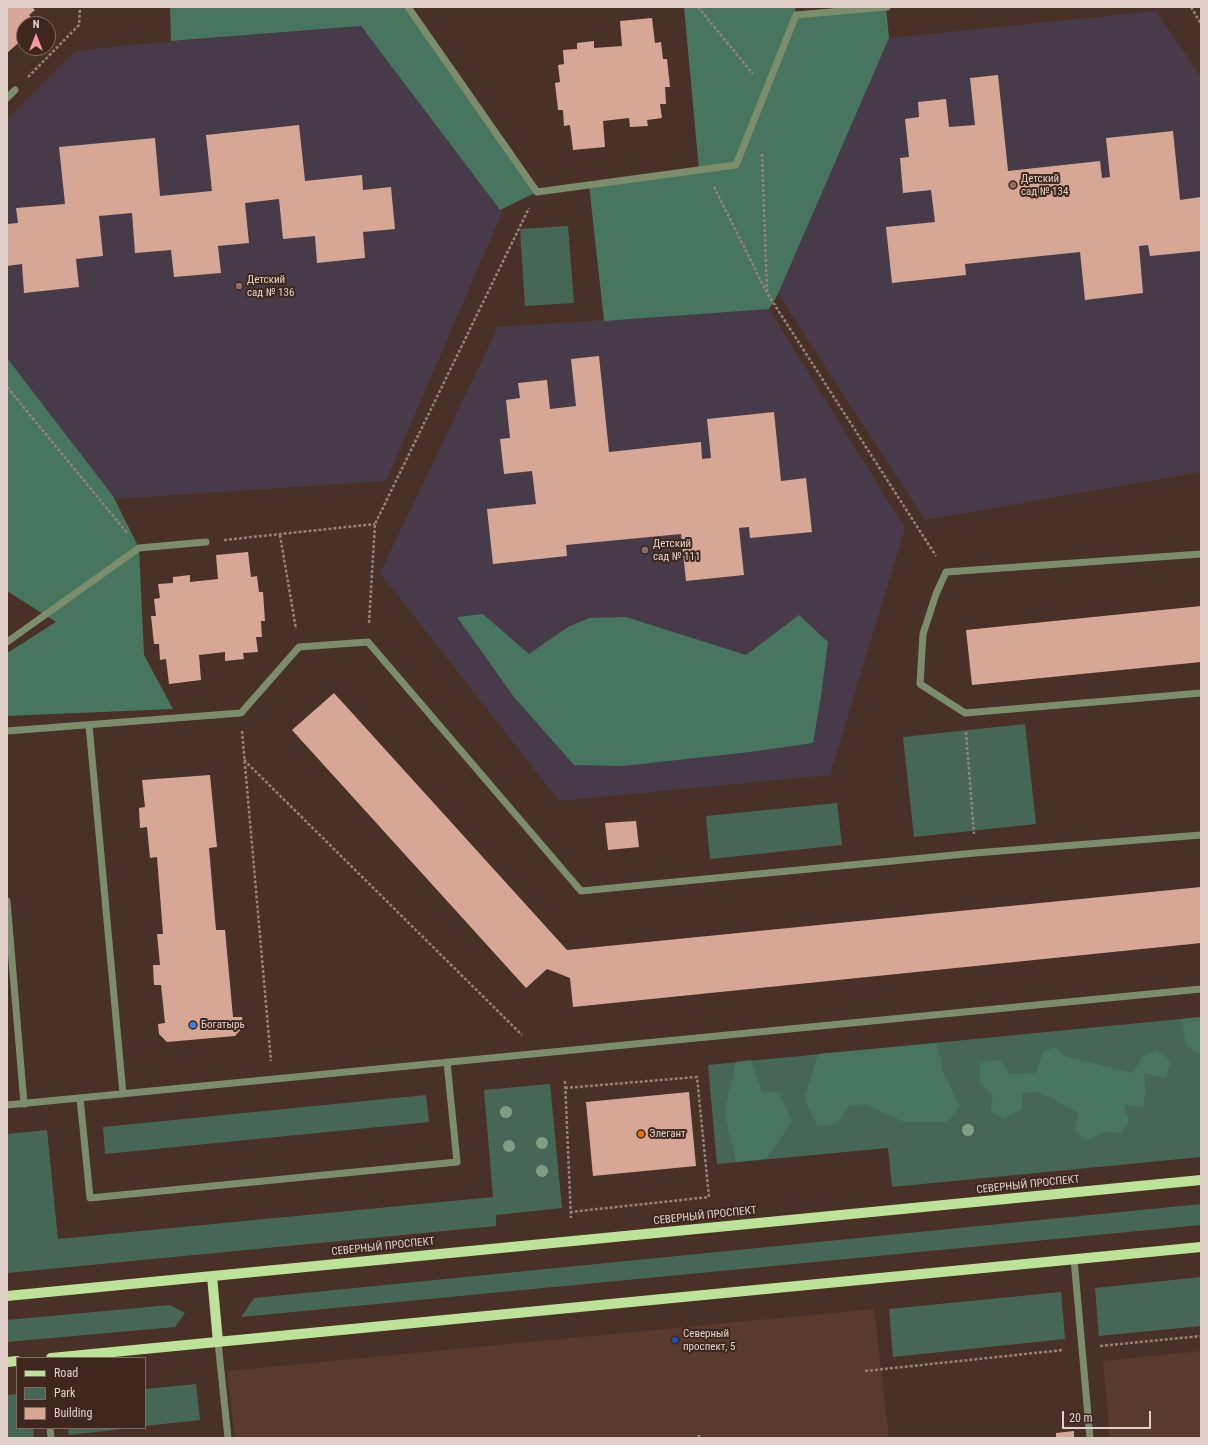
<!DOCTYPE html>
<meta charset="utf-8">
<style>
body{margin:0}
#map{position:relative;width:1208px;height:1445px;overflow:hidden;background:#4a3127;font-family:"Roboto Condensed",sans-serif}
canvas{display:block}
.frame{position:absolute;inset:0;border:8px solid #e2d1cb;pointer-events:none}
.legend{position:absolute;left:16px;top:1357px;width:130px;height:72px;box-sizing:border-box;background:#3f271d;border:1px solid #806b63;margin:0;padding:5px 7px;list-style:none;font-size:12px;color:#e2d1cb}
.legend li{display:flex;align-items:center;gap:8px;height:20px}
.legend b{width:20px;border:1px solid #806b63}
.north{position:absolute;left:16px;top:16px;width:40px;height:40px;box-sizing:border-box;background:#3f271d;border:1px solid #806b63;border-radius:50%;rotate:0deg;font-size:11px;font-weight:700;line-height:16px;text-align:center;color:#e2d1cb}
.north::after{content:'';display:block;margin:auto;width:14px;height:18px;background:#f49aa6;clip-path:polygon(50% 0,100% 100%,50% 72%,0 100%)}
.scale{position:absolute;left:1062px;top:1411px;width:89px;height:18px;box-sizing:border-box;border:2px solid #e2d1cb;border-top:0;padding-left:5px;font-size:12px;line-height:14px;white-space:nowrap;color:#e2d1cb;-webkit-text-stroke:3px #3f271d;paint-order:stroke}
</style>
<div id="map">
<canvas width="1208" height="1445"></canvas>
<div class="frame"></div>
<ul class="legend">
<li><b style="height:5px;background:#bde299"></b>Road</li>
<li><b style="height:11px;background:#466757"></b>Park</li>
<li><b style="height:11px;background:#d6a795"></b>Building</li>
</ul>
<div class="north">N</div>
<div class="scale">20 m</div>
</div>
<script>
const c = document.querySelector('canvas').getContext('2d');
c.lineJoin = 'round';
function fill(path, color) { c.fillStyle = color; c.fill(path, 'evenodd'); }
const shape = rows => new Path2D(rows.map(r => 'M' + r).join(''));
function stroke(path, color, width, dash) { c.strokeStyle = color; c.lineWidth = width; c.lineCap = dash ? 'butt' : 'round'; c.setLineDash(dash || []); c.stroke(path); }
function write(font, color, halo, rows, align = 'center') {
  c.font = font + ' "Roboto Condensed",sans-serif'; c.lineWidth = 4; c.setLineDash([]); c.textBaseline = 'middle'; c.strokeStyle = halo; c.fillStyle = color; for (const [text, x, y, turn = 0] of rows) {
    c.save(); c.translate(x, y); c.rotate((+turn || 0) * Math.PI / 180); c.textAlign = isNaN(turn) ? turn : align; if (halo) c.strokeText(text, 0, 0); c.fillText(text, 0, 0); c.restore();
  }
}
fill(shape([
 [874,1309,889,1438,235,1438,227,1371],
 [1201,1351,1201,1438,1110,1438,1103,1361]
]), '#593a2d');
fill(shape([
 [1156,11,1201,77,1201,472,925,520,778,294,889,38],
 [361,26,502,213,386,481,115,499,7,358,7,119,75,51,141,44],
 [769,309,905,528,830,775,559,801,380,573,498,327]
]), '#473a49');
fill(shape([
 [568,226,574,303,525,306,520,229],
 [1025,724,1036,824,914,837,903,737],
 [837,803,842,845,710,859,706,816],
 [1201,1017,1201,1157,892,1187,888,1148,717,1164,708,1065],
 [550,1084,562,1208,496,1215,496,1226,7,1273,7,1134,47,1130,58,1239,493,1197,484,1090],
 [426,1095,429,1122,105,1154,103,1127],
 [1201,1204,1201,1225,241,1317,254,1298],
 [1201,1277,1201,1326,1099,1336,1095,1288],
 [1061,1292,1065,1339,893,1357,889,1309],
 [170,1305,185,1313,175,1327,7,1342,7,1320],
 [196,1384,200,1420,145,1426,145,1389],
 [17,1394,17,1428,33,1428,34,1438,7,1438,7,1395],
 [68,1428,131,1428,69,1435]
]), '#466757');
fill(shape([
 [170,7,407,7,537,192,500,210,361,26,171,41],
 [684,7,795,7,796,15,886,7,889,38,778,294,769,309,604,321,589,185,699,170],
 [7,358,113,496,139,548,144,655,173,709,7,716,7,653,56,622,7,591],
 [483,614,529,654,568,627,589,618,626,617,746,655,799,615,828,642,821,696,813,743,750,752,623,766,574,765,514,697,457,617],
 [1201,1017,1201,1055,1186,1046,1182,1019],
 [937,1043,943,1072,960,1107,946,1122,904,1122,865,1104,849,1106,836,1124,818,1126,804,1100,818,1054],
 [1055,1047,1064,1056,1133,1073,1143,1056,1156,1050,1171,1062,1166,1078,1144,1073,1146,1092,1143,1107,1124,1105,1129,1122,1121,1133,1105,1132,1087,1141,1075,1130,1079,1113,1039,1092,1022,1093,1022,1109,1004,1119,990,1112,993,1096,980,1082,980,1063,1000,1060,1010,1074,1036,1073,1043,1052],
 [751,1060,762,1093,779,1092,792,1122,766,1159,736,1162,724,1111,736,1062]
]), '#48755f');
fill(shape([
 [7,7,32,7,35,10,29,15,38,24,24,24,24,38,7,53],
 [652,18,655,43,661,42,663,59,667,59,670,87,665,87,666,104,660,104,662,118,647,120,648,126,630,127,629,118,603,121,605,147,573,150,570,125,564,126,563,110,558,110,555,83,560,82,558,65,564,64,563,50,577,49,577,43,594,41,594,48,622,46,620,21],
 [998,75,1008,171,1100,161,1102,178,1110,177,1106,138,1173,131,1180,200,1201,197,1201,251,1150,256,1148,245,1139,246,1143,293,1085,300,1080,252,965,264,966,275,892,283,886,227,935,222,931,190,903,193,900,158,909,157,905,119,919,117,918,102,946,99,949,127,975,125,970,78],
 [299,125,305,181,362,175,363,190,391,187,395,229,363,232,365,258,317,263,315,236,283,239,279,199,245,203,249,243,218,246,221,273,174,277,171,250,135,253,132,213,99,216,103,256,76,259,79,287,24,293,22,264,7,266,7,224,18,223,16,208,65,204,59,147,155,138,160,196,212,191,206,135],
 [599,356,609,452,701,442,702,459,711,458,707,419,774,412,781,481,806,478,812,532,750,538,749,527,739,528,744,575,686,581,681,534,566,545,567,556,493,564,487,509,536,504,532,471,504,474,500,439,510,438,506,400,520,398,518,383,547,380,550,409,576,406,571,359],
 [248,552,251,577,257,576,259,592,263,592,265,621,261,621,262,637,256,637,258,652,243,653,244,659,225,661,225,652,199,655,201,680,169,684,166,659,160,660,159,644,154,644,151,616,156,616,154,599,160,598,158,584,173,583,173,577,190,575,190,582,218,579,216,555],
 [1201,606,1201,662,972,685,966,630],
 [334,693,567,950,1201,887,1201,943,573,1007,570,978,547,969,526,988,292,730],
 [210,775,217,847,209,848,216,930,225,930,233,1017,242,1017,243,1027,235,1036,167,1042,159,1034,158,1024,165,1023,161,985,154,985,153,965,160,965,157,934,163,934,157,857,150,858,147,827,140,828,139,808,145,807,142,780],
 [636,821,639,847,608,850,605,823],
 [689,1092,696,1166,593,1176,586,1102],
 [1074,1431,1074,1438,1056,1438,1056,1433]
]), '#d6a795');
stroke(shape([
 [698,7,753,74],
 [1191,7,1201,24],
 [28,77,79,25,80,7],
 [762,154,767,291],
 [714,187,767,293,936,556],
 [7,387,128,534],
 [280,535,296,629],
 [224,540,375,524],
 [369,623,375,524,529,208],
 [242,731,271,1061],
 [966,732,974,834],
 [244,760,522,1035],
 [565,1081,571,1218],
 [565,1088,697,1077,709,1197,570,1212],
 [1100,1346,1201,1336],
 [865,1371,1063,1350],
 [699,1435,699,1438]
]), '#968179', 2.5, [3, 2]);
stroke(shape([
 [408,7,537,192,736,165,796,15,887,7],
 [7,98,15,90],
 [1201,554,946,572,936,594,923,634,920,684,965,713,1201,693],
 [7,642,139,548,206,542],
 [89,725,123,1094],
 [7,731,241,713,299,647,368,642,581,891,975,853,1201,835],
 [7,901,24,1104],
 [80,1098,90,1198,457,1162,447,1062],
 [7,1105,1201,989],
 [1074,1259,1090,1438],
 [218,1342,228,1438],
 [50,1428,51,1438]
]), '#7b8d6a', 7);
stroke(shape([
 [212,1276,218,1342],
 [7,1296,1201,1180],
 [51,1358,1201,1247],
 [7,1362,17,1361]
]), '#bde299', 10);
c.fillStyle = '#809e85';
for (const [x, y] of [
 [506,1112],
 [968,1130],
 [542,1143],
 [509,1146],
 [542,1171]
]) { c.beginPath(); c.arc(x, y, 6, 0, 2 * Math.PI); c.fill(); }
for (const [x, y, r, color] of [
 [1013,185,4,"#8d6e63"],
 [239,286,4,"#8d6e63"],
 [645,550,4,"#8d6e63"],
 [193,1025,4,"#3f7fe0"],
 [641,1134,4,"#e8710a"],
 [675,1340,4,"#1a4fb4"]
]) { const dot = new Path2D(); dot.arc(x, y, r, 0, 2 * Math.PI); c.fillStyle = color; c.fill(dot); stroke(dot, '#3f271d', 1.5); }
write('11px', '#e2d1cb', '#3f271d', [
 ["Детский",1021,179],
 ["сад № 134",1021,192],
 ["Детский",247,280],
 ["сад № 136",247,293],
 ["Детский",653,544],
 ["сад № 111",653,557],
 ["Богатырь",201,1025],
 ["Элегант",649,1134],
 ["Северный",683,1334],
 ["проспект, 5",683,1347]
], 'left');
write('11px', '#e2d1cb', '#3f271d', [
 ["СЕВЕРНЫЙ ПРОСПЕКТ",1028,1185,-6],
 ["СЕВЕРНЫЙ ПРОСПЕКТ",705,1216,-6],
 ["СЕВЕРНЫЙ ПРОСПЕКТ",383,1247,-6]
]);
</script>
